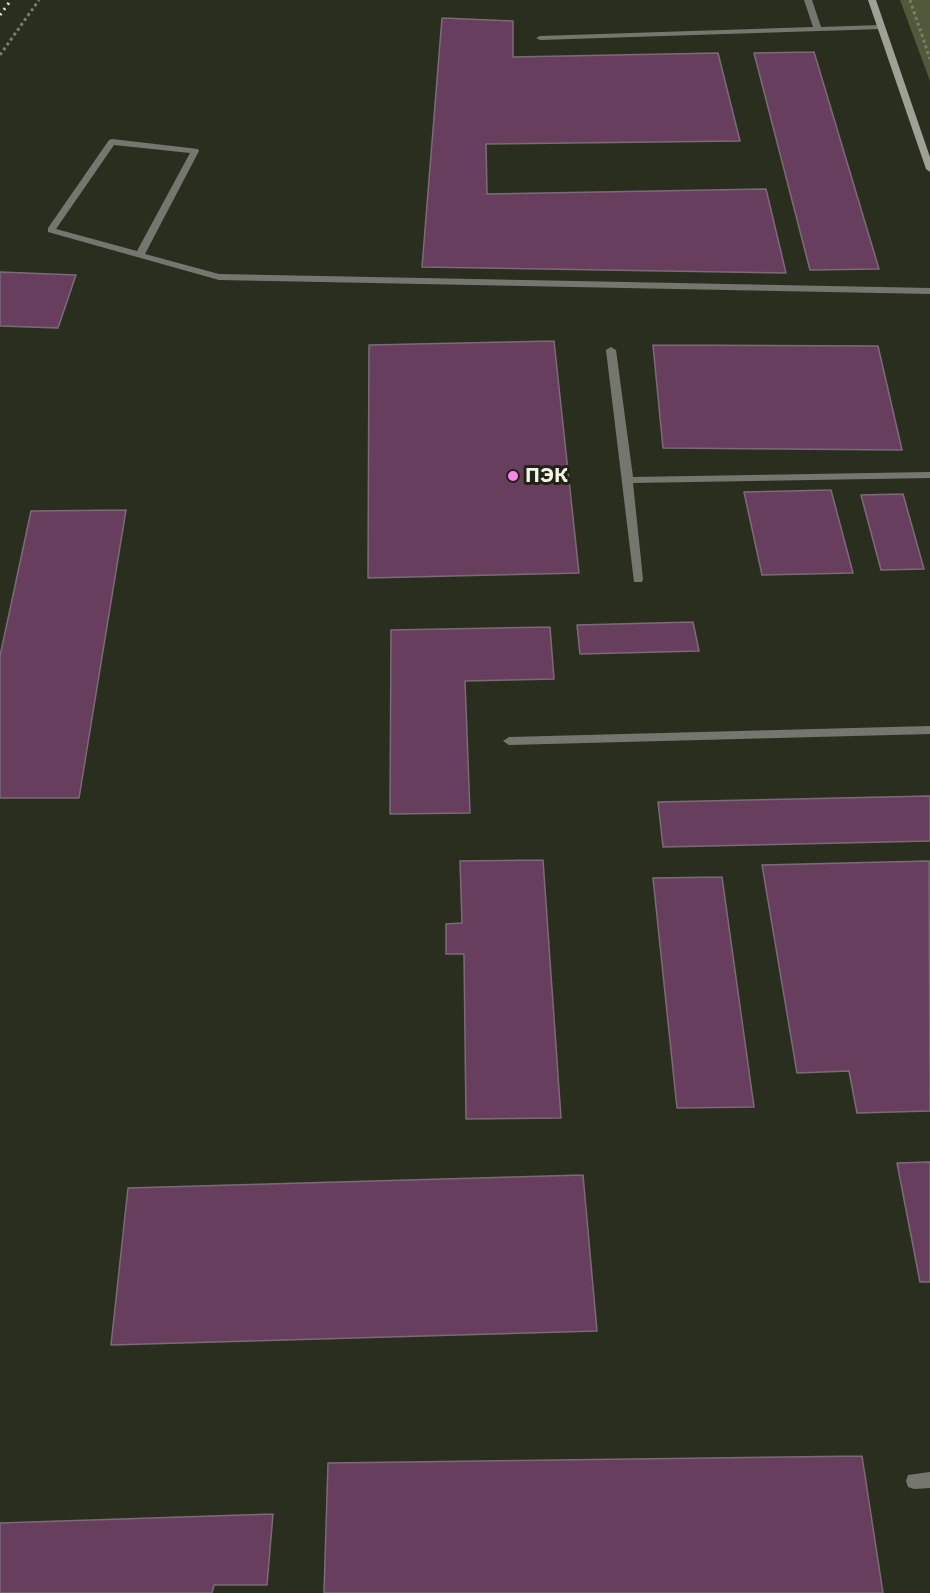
<!DOCTYPE html>
<meta charset="utf-8">
<style>
body{margin:0}
canvas{display:block;background:#2a2e1e}
</style>
<canvas width="930" height="1593"></canvas>
<script>
const c = document.querySelector('canvas').getContext('2d');
c.lineJoin = 'round';
function fill(path, color) { c.fillStyle = color; c.fill(path, 'evenodd'); }
const shape = rows => new Path2D(rows.map(r => 'M' + r).join(''));
function stroke(path, color, width, dash) { c.strokeStyle = color; c.lineWidth = width; c.lineCap = dash ? 'butt' : 'round'; c.setLineDash(dash || []); c.stroke(path); }
function write(font, color, halo, rows, align = 'center') {
  c.font = font + ' "IBM Plex Sans",sans-serif'; c.lineWidth = 6; c.setLineDash([]); c.textBaseline = 'middle'; c.strokeStyle = halo; c.fillStyle = color; for (const [text, x, y, turn = 0] of rows) {
    c.save(); c.translate(x, y); c.rotate((+turn || 0) * Math.PI / 180); c.textAlign = isNaN(turn) ? turn : align; if (halo) c.strokeText(text, 0, 0); c.fillText(text, 0, 0); c.restore();
  }
}
fill(shape([
 [900,0,930,0,930,81]
]), '#52583a');
const building = shape([
 [442,18,513,21,513,57,718,53,740,141,486,144,487,194,766,189,786,273,422,267,442,18],
 [814,52,879,269,810,270,754,53,814,52],
 [0,272,76,275,58,328,0,326,0,272],
 [554,341,579,573,368,578,369,345,554,341],
 [653,345,878,346,902,450,663,448,653,345],
 [831,490,853,573,762,575,744,492,831,490],
 [903,494,924,569,881,570,861,495,903,494],
 [126,510,79,798,0,798,0,656,31,511,126,510],
 [693,622,699,651,580,654,577,625,693,622],
 [550,627,554,679,465,681,470,813,390,814,391,630,550,627],
 [930,796,930,841,663,847,658,802,930,796],
 [543,860,561,1118,466,1119,464,954,446,954,446,924,462,923,460,861,543,860],
 [929,861,930,1111,857,1113,849,1071,797,1073,762,865,929,861],
 [722,877,754,1107,677,1108,653,878,722,877],
 [930,1162,930,1282,920,1282,897,1163,930,1162],
 [583,1175,597,1331,111,1345,128,1188,583,1175],
 [862,1456,883,1593,324,1593,328,1463,862,1456],
 [273,1514,267,1585,214,1585,212,1593,0,1593,0,1523,273,1514]
]);
fill(building, '#673e5e');
stroke(building, '#7c6b77', 1.5);
stroke(shape([
 [910,0,930,59],
 [0,55,39,0]
]), '#797c6f', 3, [3, 3]);
fill(shape([
 [804,0,812,0,821,27,881,25,885,27,881,29,540,40,536,38,540,36,813,27,804,0],
 [112,139,198,149,199,151,145,254,219,274,930,288,930,294,219,280,48,232,48,228,109,140,112,139],
 [114,145,190,153,137,251,56,229,114,145],
 [611,347,616,350,633,477,930,472,930,478,633,483,643,579,642,582,634,582,606,350,611,347],
 [930,726,930,734,509,745,503,741,509,737,930,726],
 [930,1472,930,1488,914,1489,908,1487,906,1481,908,1475,930,1472]
]), '#75776f');
fill(shape([
 [868,0,876,0,930,157,930,172,926,169,868,0]
]), '#9ea194');
stroke(shape([
 [0,15,11,0]
]), '#dee0d5', 3, [2, 4.5]);
for (const [x, y, r, color] of [
 [513,476,6,"#fb86e5"]
]) { const dot = new Path2D(); dot.arc(x, y, r, 0, 2 * Math.PI); c.fillStyle = color; c.fill(dot); stroke(dot, '#212415', 2); }
write('bold 21px', '#f3f5eb', '#212415', [
 ["ПЭК",525,476]
], 'left');
</script>
